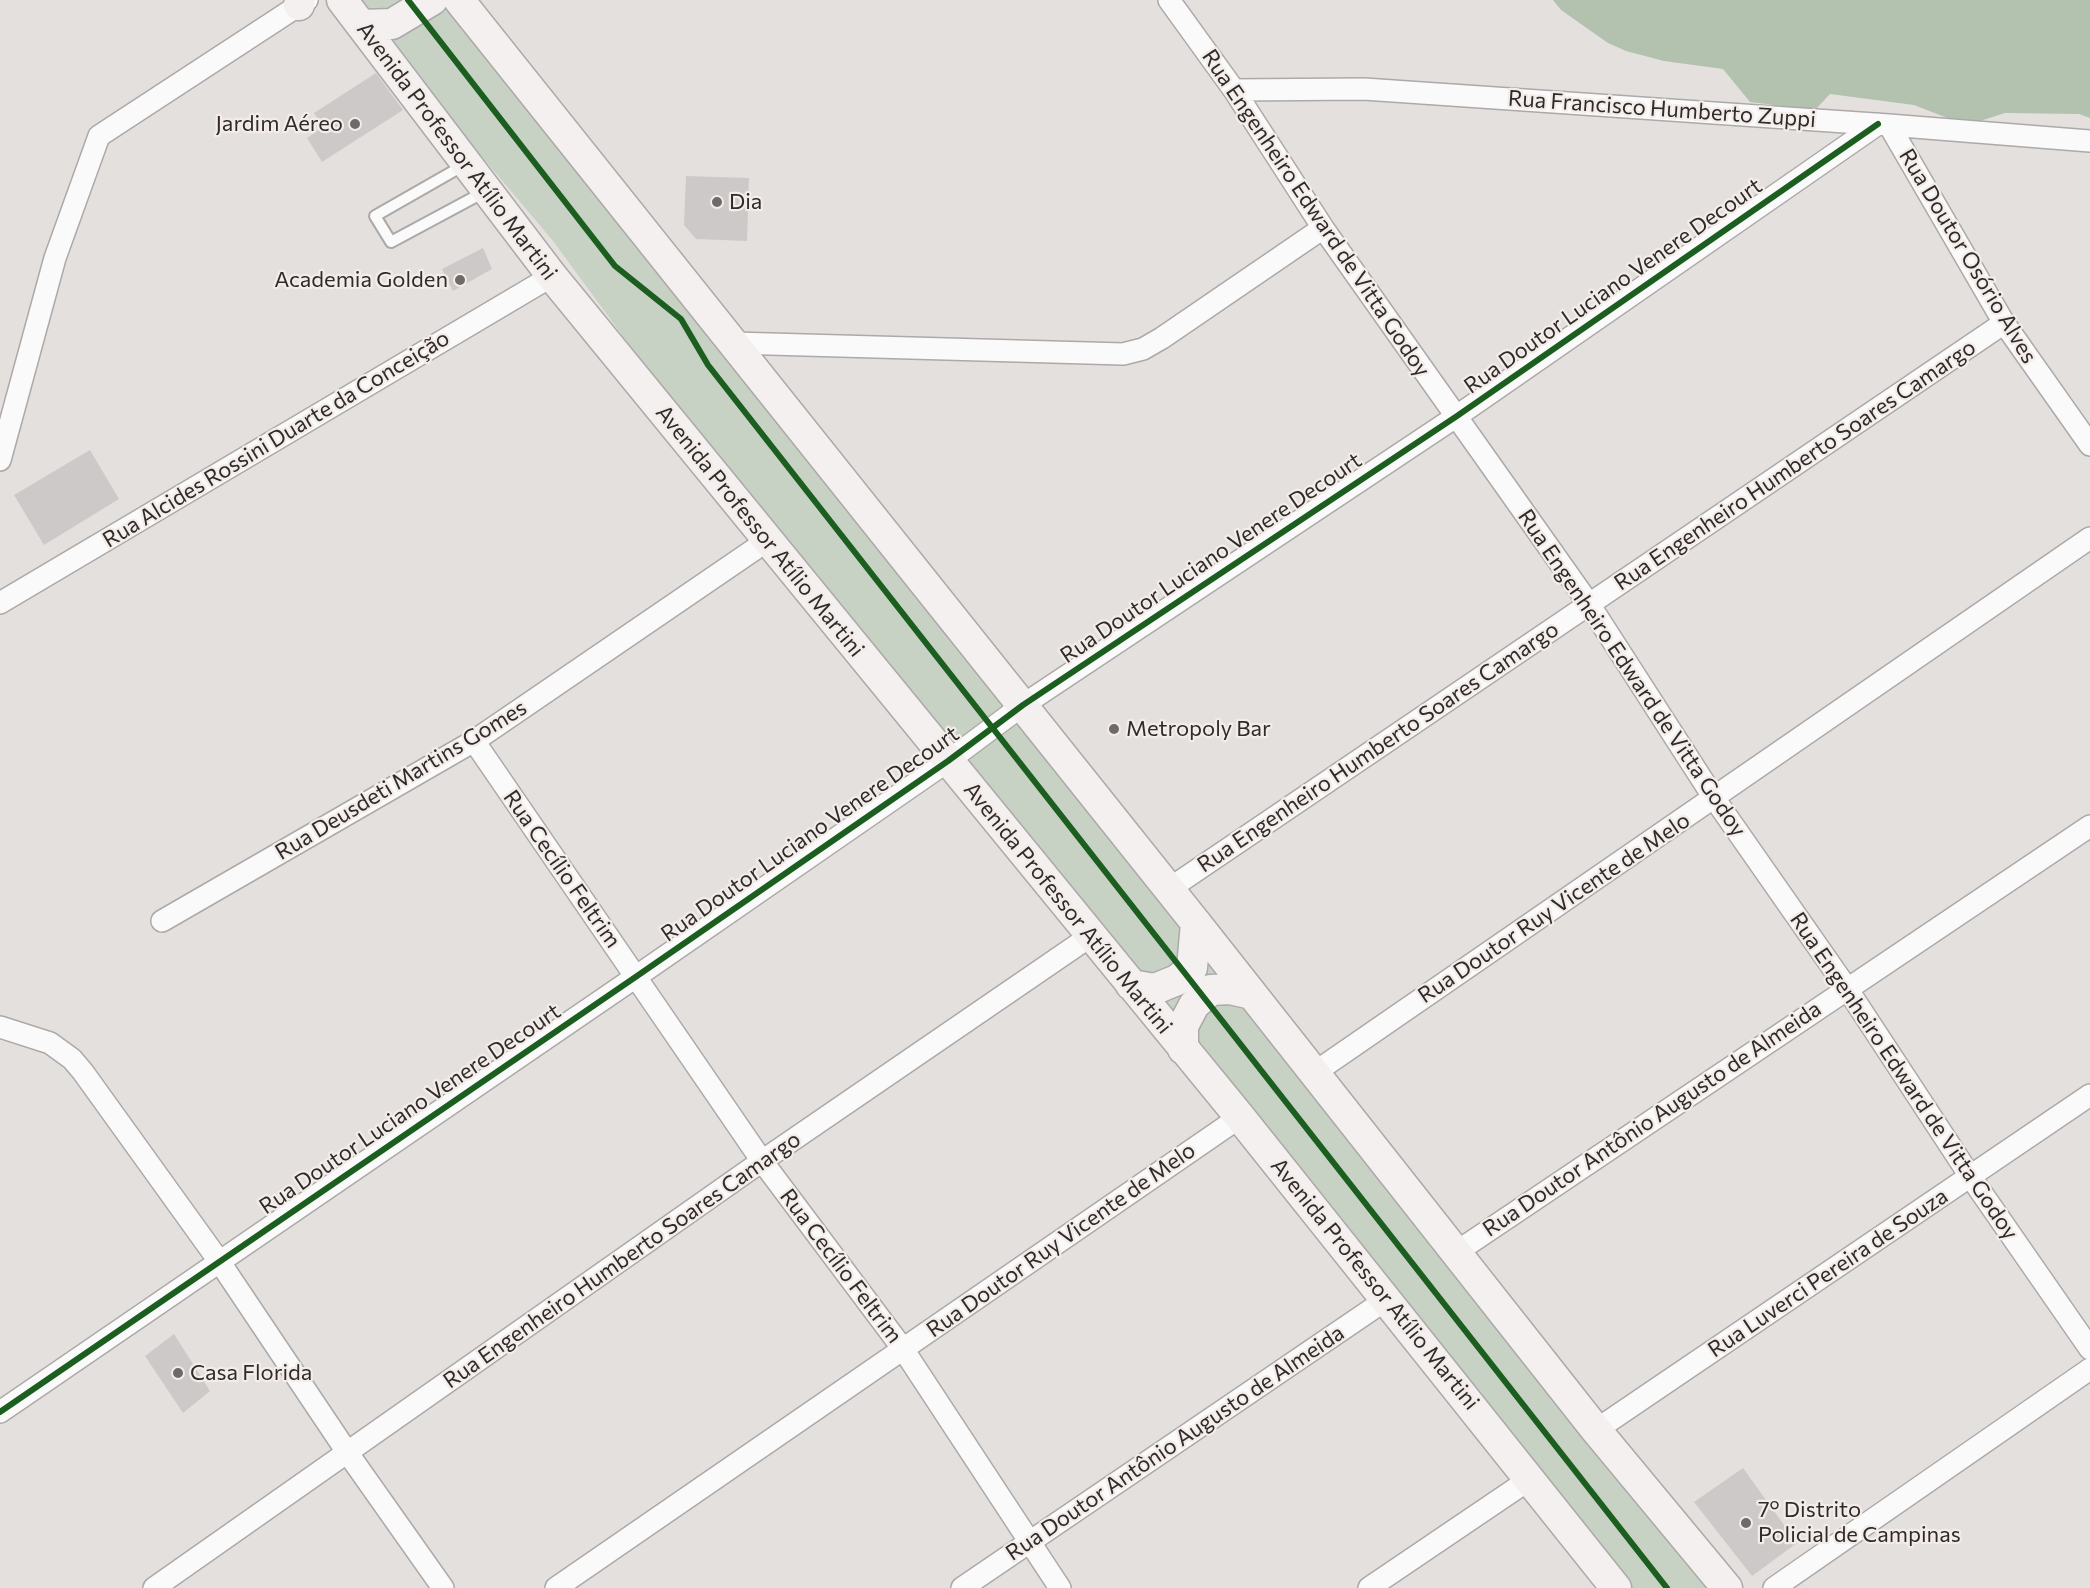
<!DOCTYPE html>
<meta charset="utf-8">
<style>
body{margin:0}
canvas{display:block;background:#e4e0de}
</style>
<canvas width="2090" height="1588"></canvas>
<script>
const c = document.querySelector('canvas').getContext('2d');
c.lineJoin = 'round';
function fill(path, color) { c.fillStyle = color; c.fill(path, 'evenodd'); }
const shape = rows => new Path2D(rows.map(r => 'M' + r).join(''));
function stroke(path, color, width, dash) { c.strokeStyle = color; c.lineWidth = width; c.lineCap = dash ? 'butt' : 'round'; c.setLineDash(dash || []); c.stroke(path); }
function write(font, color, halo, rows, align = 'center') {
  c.font = font + ' Commissioner,sans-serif'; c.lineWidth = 4.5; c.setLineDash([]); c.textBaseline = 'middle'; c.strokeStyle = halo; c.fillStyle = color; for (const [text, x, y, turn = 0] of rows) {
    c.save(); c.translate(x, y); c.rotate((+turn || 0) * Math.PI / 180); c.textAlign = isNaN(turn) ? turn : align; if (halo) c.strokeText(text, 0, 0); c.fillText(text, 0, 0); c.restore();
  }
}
fill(shape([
 [350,0,452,0,1723,1588,1627,1588,663,391,553,241]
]), '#c8d2c4');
fill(shape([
 [1553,0,2090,0,2090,118,2079,114,2005,113,1980,121,1950,119,1914,105,1830,94,1815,110,1750,102,1723,69,1664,61,1626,51,1608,43,1561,10]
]), '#b2c2ae');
fill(shape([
 [376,73,403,110,322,162,307,138,323,127,314,113],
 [686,176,749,178,747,241,696,239,684,225],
 [483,248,492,269,453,291,442,269],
 [90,450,119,499,44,545,14,495],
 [174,1334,210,1391,183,1413,145,1356],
 [1743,1468,1797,1543,1752,1576,1694,1502]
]), '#cdc9c8');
const lane = shape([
 [466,164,375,216,391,242,486,191]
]);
const street = shape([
 [1169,0,1234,90,1323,228,1589,604,1714,798,1846,987,1970,1176,2090,1349],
 [1234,90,1364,89,1889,125,2090,141],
 [1889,125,2004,323,2090,445],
 [734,343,1123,354,1143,349,1162,338,1323,228],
 [0,460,55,258,99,136,307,0],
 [0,603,552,276],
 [474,741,762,1161,903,1349,1060,1588],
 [1169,889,2004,323],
 [162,921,474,741,755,549],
 [0,1027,50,1043,72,1059,83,1072,219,1261,347,1452,443,1588],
 [1314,1073,2090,538],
 [1455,1253,2090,826],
 [0,1412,637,976,948,761,1023,705,1457,416,1878,124],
 [1596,1430,2090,1095],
 [154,1588,762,1161,1092,935],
 [556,1588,1240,1117],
 [962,1588,1387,1299],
 [1369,1588,1530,1479],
 [1774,1588,2090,1369]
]);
const secondary = shape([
 [342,0,552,276,1240,1117,1616,1588],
 [459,0,1196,923,1596,1430,1727,1588],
 [299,5,300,0],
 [361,25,392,24,432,0],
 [1131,985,1155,989,1177,980,1192,968,1196,923],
 [1183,1049,1183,1026,1194,1005,1211,990,1230,989,1252,994]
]);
stroke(lane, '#aca9a8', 14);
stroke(street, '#aca9a8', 24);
stroke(secondary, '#aca9a8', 33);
stroke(lane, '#fbfafa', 10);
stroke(street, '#fbfafa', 21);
stroke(secondary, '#f4f0f0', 30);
stroke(shape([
 [408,0,615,266,681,319,708,365,1667,1588],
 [0,1412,637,976,948,761,1023,705,1457,416,1878,124]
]), '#1b5e20', 6);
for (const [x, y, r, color] of [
 [355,124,6,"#6e6a69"],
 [717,202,6,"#6e6a69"],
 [460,280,6,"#6e6a69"],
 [1114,729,6,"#6e6a69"],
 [178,1373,6,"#6e6a69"],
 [1746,1523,6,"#6e6a69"]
]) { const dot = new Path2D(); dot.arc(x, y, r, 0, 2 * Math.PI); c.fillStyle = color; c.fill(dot); stroke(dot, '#f3ece9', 2); }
write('22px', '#2e2b2a', '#f3ece9', [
 ["Rua Francisco Humberto Zuppi",1662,109,4],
 ["Avenida Professor Atílio Martini",457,151,53],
 ["Rua Engenheiro Edward de Vitta Godoy",1316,213,56],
 ["Rua Doutor Osório Alves",1968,256,59],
 ["Rua Doutor Luciano Venere Decourt",1613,286,-35],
 ["Rua Alcides Rossini Duarte da Conceição",276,439,-31],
 ["Rua Engenheiro Humberto Soares Camargo",1795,465,-34],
 ["Avenida Professor Atílio Martini",760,531,51],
 ["Rua Doutor Luciano Venere Decourt",1211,558,-34],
 ["Rua Engenheiro Edward de Vitta Godoy",1632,673,56],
 ["Rua Engenheiro Humberto Soares Camargo",1378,747,-34],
 ["Rua Deusdeti Martins Gomes",401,780,-31],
 ["Rua Doutor Luciano Venere Decourt",810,834,-35],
 ["Rua Cecílio Feltrim",562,869,55],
 ["Avenida Professor Atílio Martini",1068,908,51],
 ["Rua Doutor Ruy Vicente de Melo",1554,908,-34],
 ["Rua Engenheiro Edward de Vitta Godoy",1904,1076,56],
 ["Rua Doutor Luciano Venere Decourt",410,1109,-34],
 ["Rua Doutor Antônio Augusto de Almeida",1652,1119,-34],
 ["Rua Doutor Ruy Vicente de Melo",1061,1240,-35],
 ["Rua Engenheiro Humberto Soares Camargo",622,1260,-35],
 ["Rua Cecílio Feltrim",841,1266,53],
 ["Rua Luverci Pereira de Souza",1828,1273,-34],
 ["Avenida Professor Atílio Martini",1375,1284,51],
 ["Rua Doutor Antônio Augusto de Almeida",1175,1443,-34]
]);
write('22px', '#2e2b2a', '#f3ece9', [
 ["Jardim Aéreo",343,124,"right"],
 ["Dia",729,202],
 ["Academia Golden",448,280,"right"],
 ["Metropoly Bar",1126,729],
 ["Casa Florida",190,1373],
 ["7º Distrito",1758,1510],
 ["Policial de Campinas",1758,1535]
], 'left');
</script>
